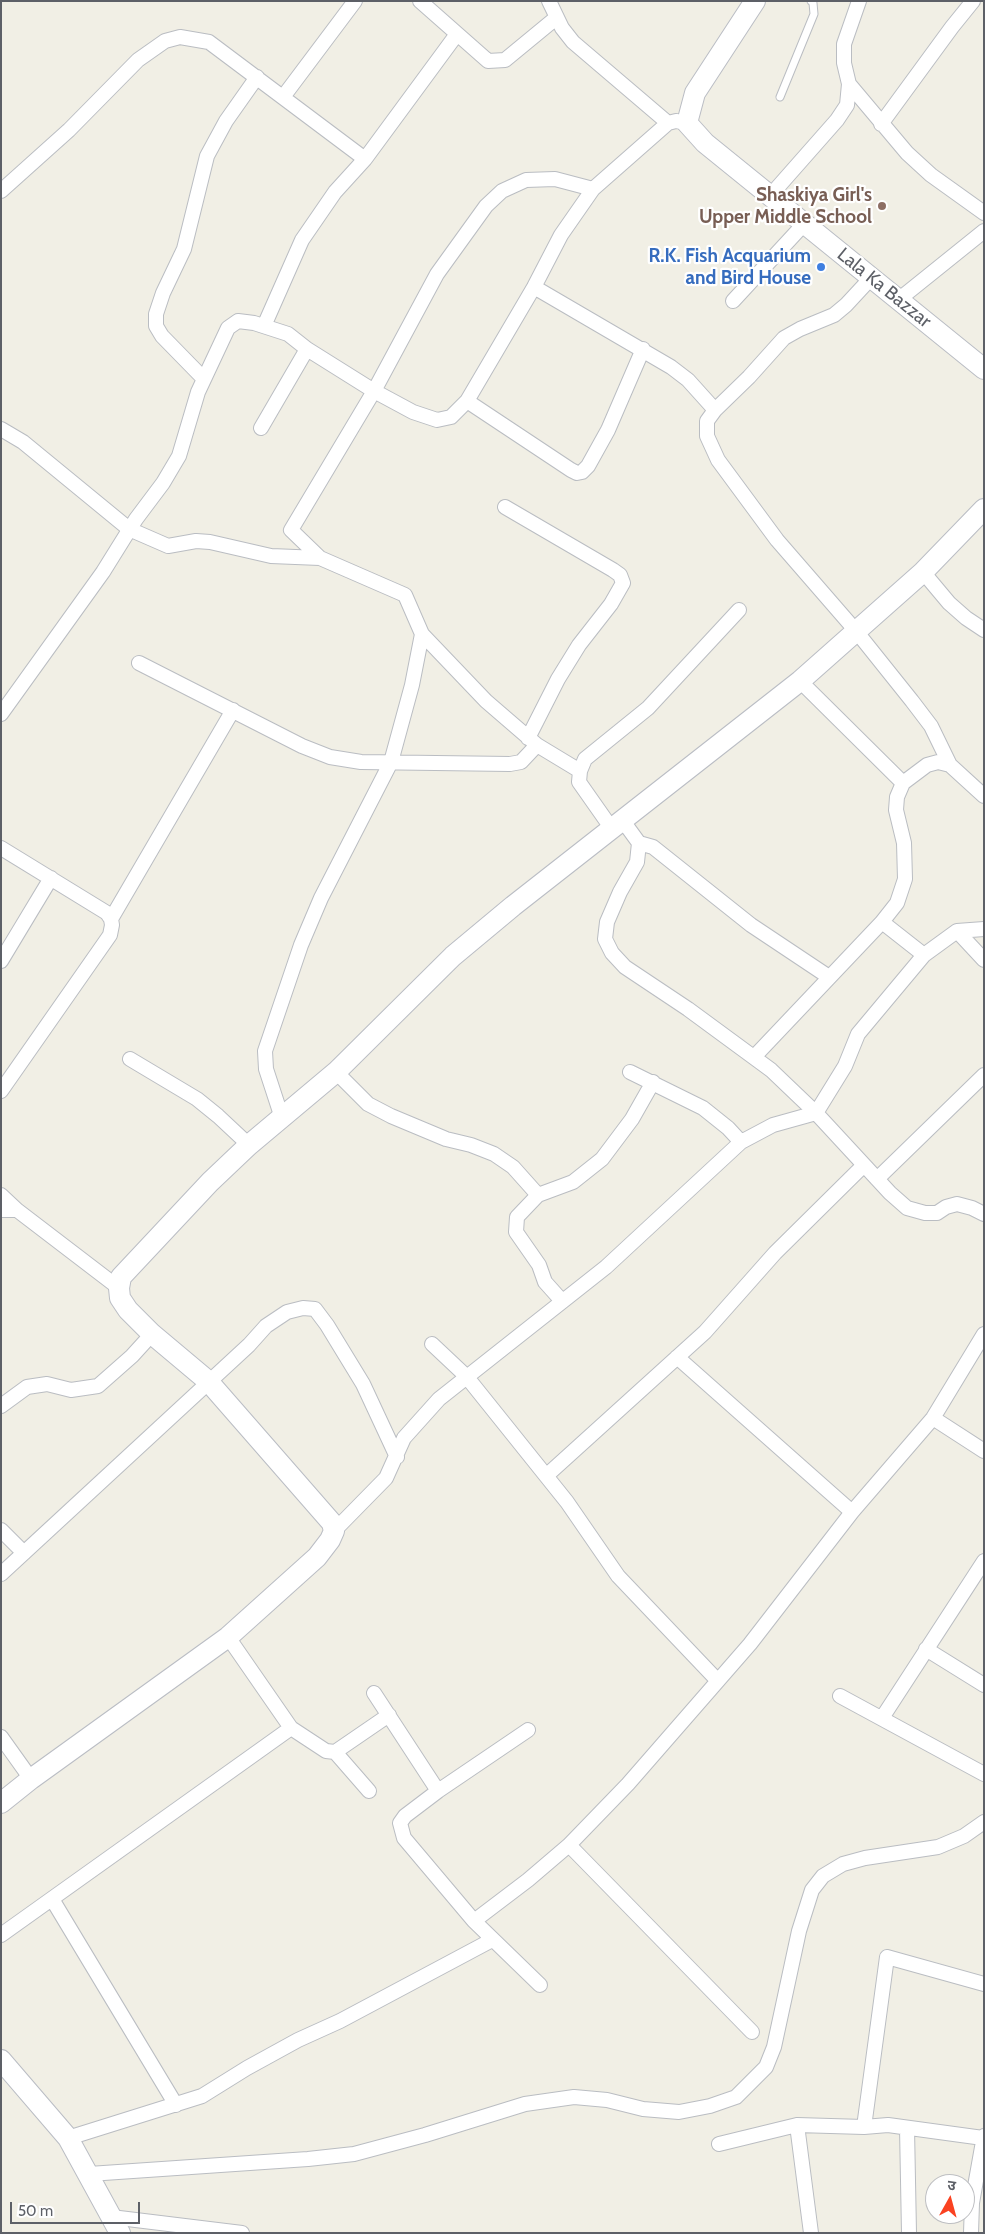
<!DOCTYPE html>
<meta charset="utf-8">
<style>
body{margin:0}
#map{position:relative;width:985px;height:2234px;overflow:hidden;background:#f1efe5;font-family:Cabin,"Noto Sans Devanagari",sans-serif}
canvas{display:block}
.frame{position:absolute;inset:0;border:2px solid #5d6067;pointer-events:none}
.north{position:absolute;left:925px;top:2174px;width:50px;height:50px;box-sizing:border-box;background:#fff;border:1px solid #bebfc2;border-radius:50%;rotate:7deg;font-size:14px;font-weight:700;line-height:20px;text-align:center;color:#5d6067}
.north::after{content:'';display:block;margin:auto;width:18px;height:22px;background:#fa4221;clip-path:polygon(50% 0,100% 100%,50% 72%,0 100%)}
.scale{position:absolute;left:10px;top:2202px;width:130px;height:22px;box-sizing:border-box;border:2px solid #5d6067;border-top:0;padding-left:6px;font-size:15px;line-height:18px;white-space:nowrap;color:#5d6067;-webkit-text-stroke:4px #fff;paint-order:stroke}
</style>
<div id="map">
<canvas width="985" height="2234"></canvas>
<div class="frame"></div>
<div class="north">उ</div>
<div class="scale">50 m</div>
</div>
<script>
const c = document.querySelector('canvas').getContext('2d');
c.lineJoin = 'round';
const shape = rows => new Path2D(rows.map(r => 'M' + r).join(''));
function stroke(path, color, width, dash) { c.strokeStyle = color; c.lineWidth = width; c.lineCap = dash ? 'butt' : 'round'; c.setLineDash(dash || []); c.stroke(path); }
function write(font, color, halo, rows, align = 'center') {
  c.font = font + ' Cabin,sans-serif'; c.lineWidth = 4.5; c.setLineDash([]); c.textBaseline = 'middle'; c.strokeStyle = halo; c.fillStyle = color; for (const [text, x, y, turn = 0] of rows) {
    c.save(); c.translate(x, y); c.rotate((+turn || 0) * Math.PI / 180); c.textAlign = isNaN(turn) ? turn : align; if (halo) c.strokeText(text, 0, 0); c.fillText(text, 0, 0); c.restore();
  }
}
const lane = shape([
 [780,97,814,14,813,3,811,1]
]);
const street = shape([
 [420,1,488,61,505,60,556,18],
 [549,1,562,28,573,42,668,123],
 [849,84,907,153,931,175,984,213],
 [283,97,355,1],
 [881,124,952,27,973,1],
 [1,191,69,130,138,60,165,41,180,37,209,42,365,159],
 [770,196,837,120,847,105,849,84,844,63,844,44,859,1],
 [534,287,671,367,688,380,715,410,749,377,784,338,800,329,834,315,846,305,871,278],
 [733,301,804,224],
 [897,301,984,231],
 [264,326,302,240,335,192,365,159,457,34],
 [204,379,162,336,156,326,156,314,163,293,184,249,207,156,226,121,257,77],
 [467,401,571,470,577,473,582,472,588,466,608,430,643,349],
 [715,410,707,421,707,436,718,460,777,540,856,631,912,701,931,726,950,765],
 [261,428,307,349],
 [1,429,23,442,129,529,168,546,196,541,210,542,271,556,320,558],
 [505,507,613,570,620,575,623,583,611,604,579,645,558,679,528,738],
 [923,572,949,603,966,618,984,630],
 [139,663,302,746,330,757,361,762,510,764,521,762,537,745,486,701,422,634,405,595,320,558,291,530,374,391,437,274,486,206,502,191,526,180,555,179,593,189],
 [800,681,903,783,927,765,938,762,950,765,984,796],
 [1,714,103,572,136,519,163,483,179,456,198,392,228,328,238,321,254,323,288,334,307,349,374,391,413,412,437,420,451,417,467,401,534,287,561,235,593,189,668,123,676,121,687,123],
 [537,745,580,771],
 [623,821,639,843,637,862,620,892,607,922,605,939,612,953,625,967,688,1009,771,1070,816,1113,890,1193,907,1208,925,1213,937,1213,946,1207,957,1204,972,1208,984,1214],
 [612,829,579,782,580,771,585,759,648,708,739,610],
 [639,843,653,847,751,925,829,977],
 [1,848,107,913,111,919,112,925,110,935,1,1091],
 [111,919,233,710],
 [882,922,924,955],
 [957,931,984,960],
 [1,961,51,878],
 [754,1057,882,922,897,903,905,879,904,843,896,810,897,797,903,783],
 [130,1059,197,1099,218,1116,249,1145],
 [336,1072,368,1104,391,1116,446,1139,471,1145,494,1154,513,1167,538,1195],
 [630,1072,703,1108,728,1128,741,1142],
 [282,1118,266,1069,265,1051,301,945,321,898,391,762,412,685,422,634],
 [877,1179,984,1075],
 [1,1195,17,1210],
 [1,1210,17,1210,119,1288],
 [562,1301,545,1282,539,1265,516,1232,517,1217,538,1195,573,1182,602,1159,632,1119,653,1082],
 [432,1344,466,1376,567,1502,618,1576,717,1680],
 [677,1357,852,1512],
 [1,1406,27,1387,47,1384,71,1390,98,1386,132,1356,152,1334],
 [933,1418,984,1451],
 [546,1476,705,1332,775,1253,864,1165],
 [1,1530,24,1553],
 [334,1531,386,1478,404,1438,439,1399,606,1267,741,1142,773,1125,816,1113,845,1066,858,1034,924,955,957,931,984,929],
 [1,1574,249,1345,266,1326,287,1312,303,1308,315,1309,327,1325,363,1384,397,1457],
 [926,1649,984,1685],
 [374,1693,438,1791],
 [840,1696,984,1774],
 [882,1718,984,1561],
 [291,1728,326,1751,335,1752,389,1715],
 [528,1730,438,1791,405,1816,400,1823,404,1838,474,1921,540,1985],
 [1,1737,31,1779],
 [335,1752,369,1791],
 [569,1845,752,2032],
 [52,1899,176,2105],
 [474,1921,528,1880,569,1845,628,1784,750,1644,852,1512,933,1418,984,1334],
 [1,1935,291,1728,228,1637],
 [797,2125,811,2233],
 [864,2127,887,1957,984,1984],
 [907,2128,909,2233],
 [68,2138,202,2096,247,2068,298,2040,340,2021,492,1940],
 [719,2144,797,2125,864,2127,888,2125,983,2138],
 [89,2174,308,2159,354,2154,425,2135,525,2104,574,2097,607,2100,643,2109,679,2112,710,2106,736,2097,766,2067,774,2047,799,1931,812,1890,823,1876,843,1864,865,1858,938,1847,964,1836,984,1822],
 [111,2217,242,2233],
 [971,2233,972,2203,984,2136]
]);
const secondary = shape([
 [755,1,695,93,687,123,705,143,984,369],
 [1,1803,31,1779,228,1637,317,1557,330,1540,334,1531,332,1523,208,1381,152,1334,128,1310,120,1298,119,1288,121,1277,210,1182,249,1145,336,1072,453,956,513,906,800,681,923,572,984,509],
 [1,2060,68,2138,120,2233]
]);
stroke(lane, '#babdc2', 9);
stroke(street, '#babdc2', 16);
stroke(secondary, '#babdc4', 22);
stroke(lane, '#fff', 7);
stroke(street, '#fff', 14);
stroke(secondary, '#fff', 20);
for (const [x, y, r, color] of [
 [882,206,5,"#8d6e63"],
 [821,267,5,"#3f7fe0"]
]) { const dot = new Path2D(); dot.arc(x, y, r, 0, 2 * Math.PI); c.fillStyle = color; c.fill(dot); stroke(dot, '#fff', 2); }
write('bold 19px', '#785e54', '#fff', [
 ["Shaskiya Girl's",872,195],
 ["Upper Middle School",872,217]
], 'right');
write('bold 19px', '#366cbe', '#fff', [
 ["R.K. Fish Acquarium",811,256],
 ["and Bird House",811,278]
], 'right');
write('19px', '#5d6067', '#fff', [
 ["Lala Ka Bazzar",884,288,39]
]);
</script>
